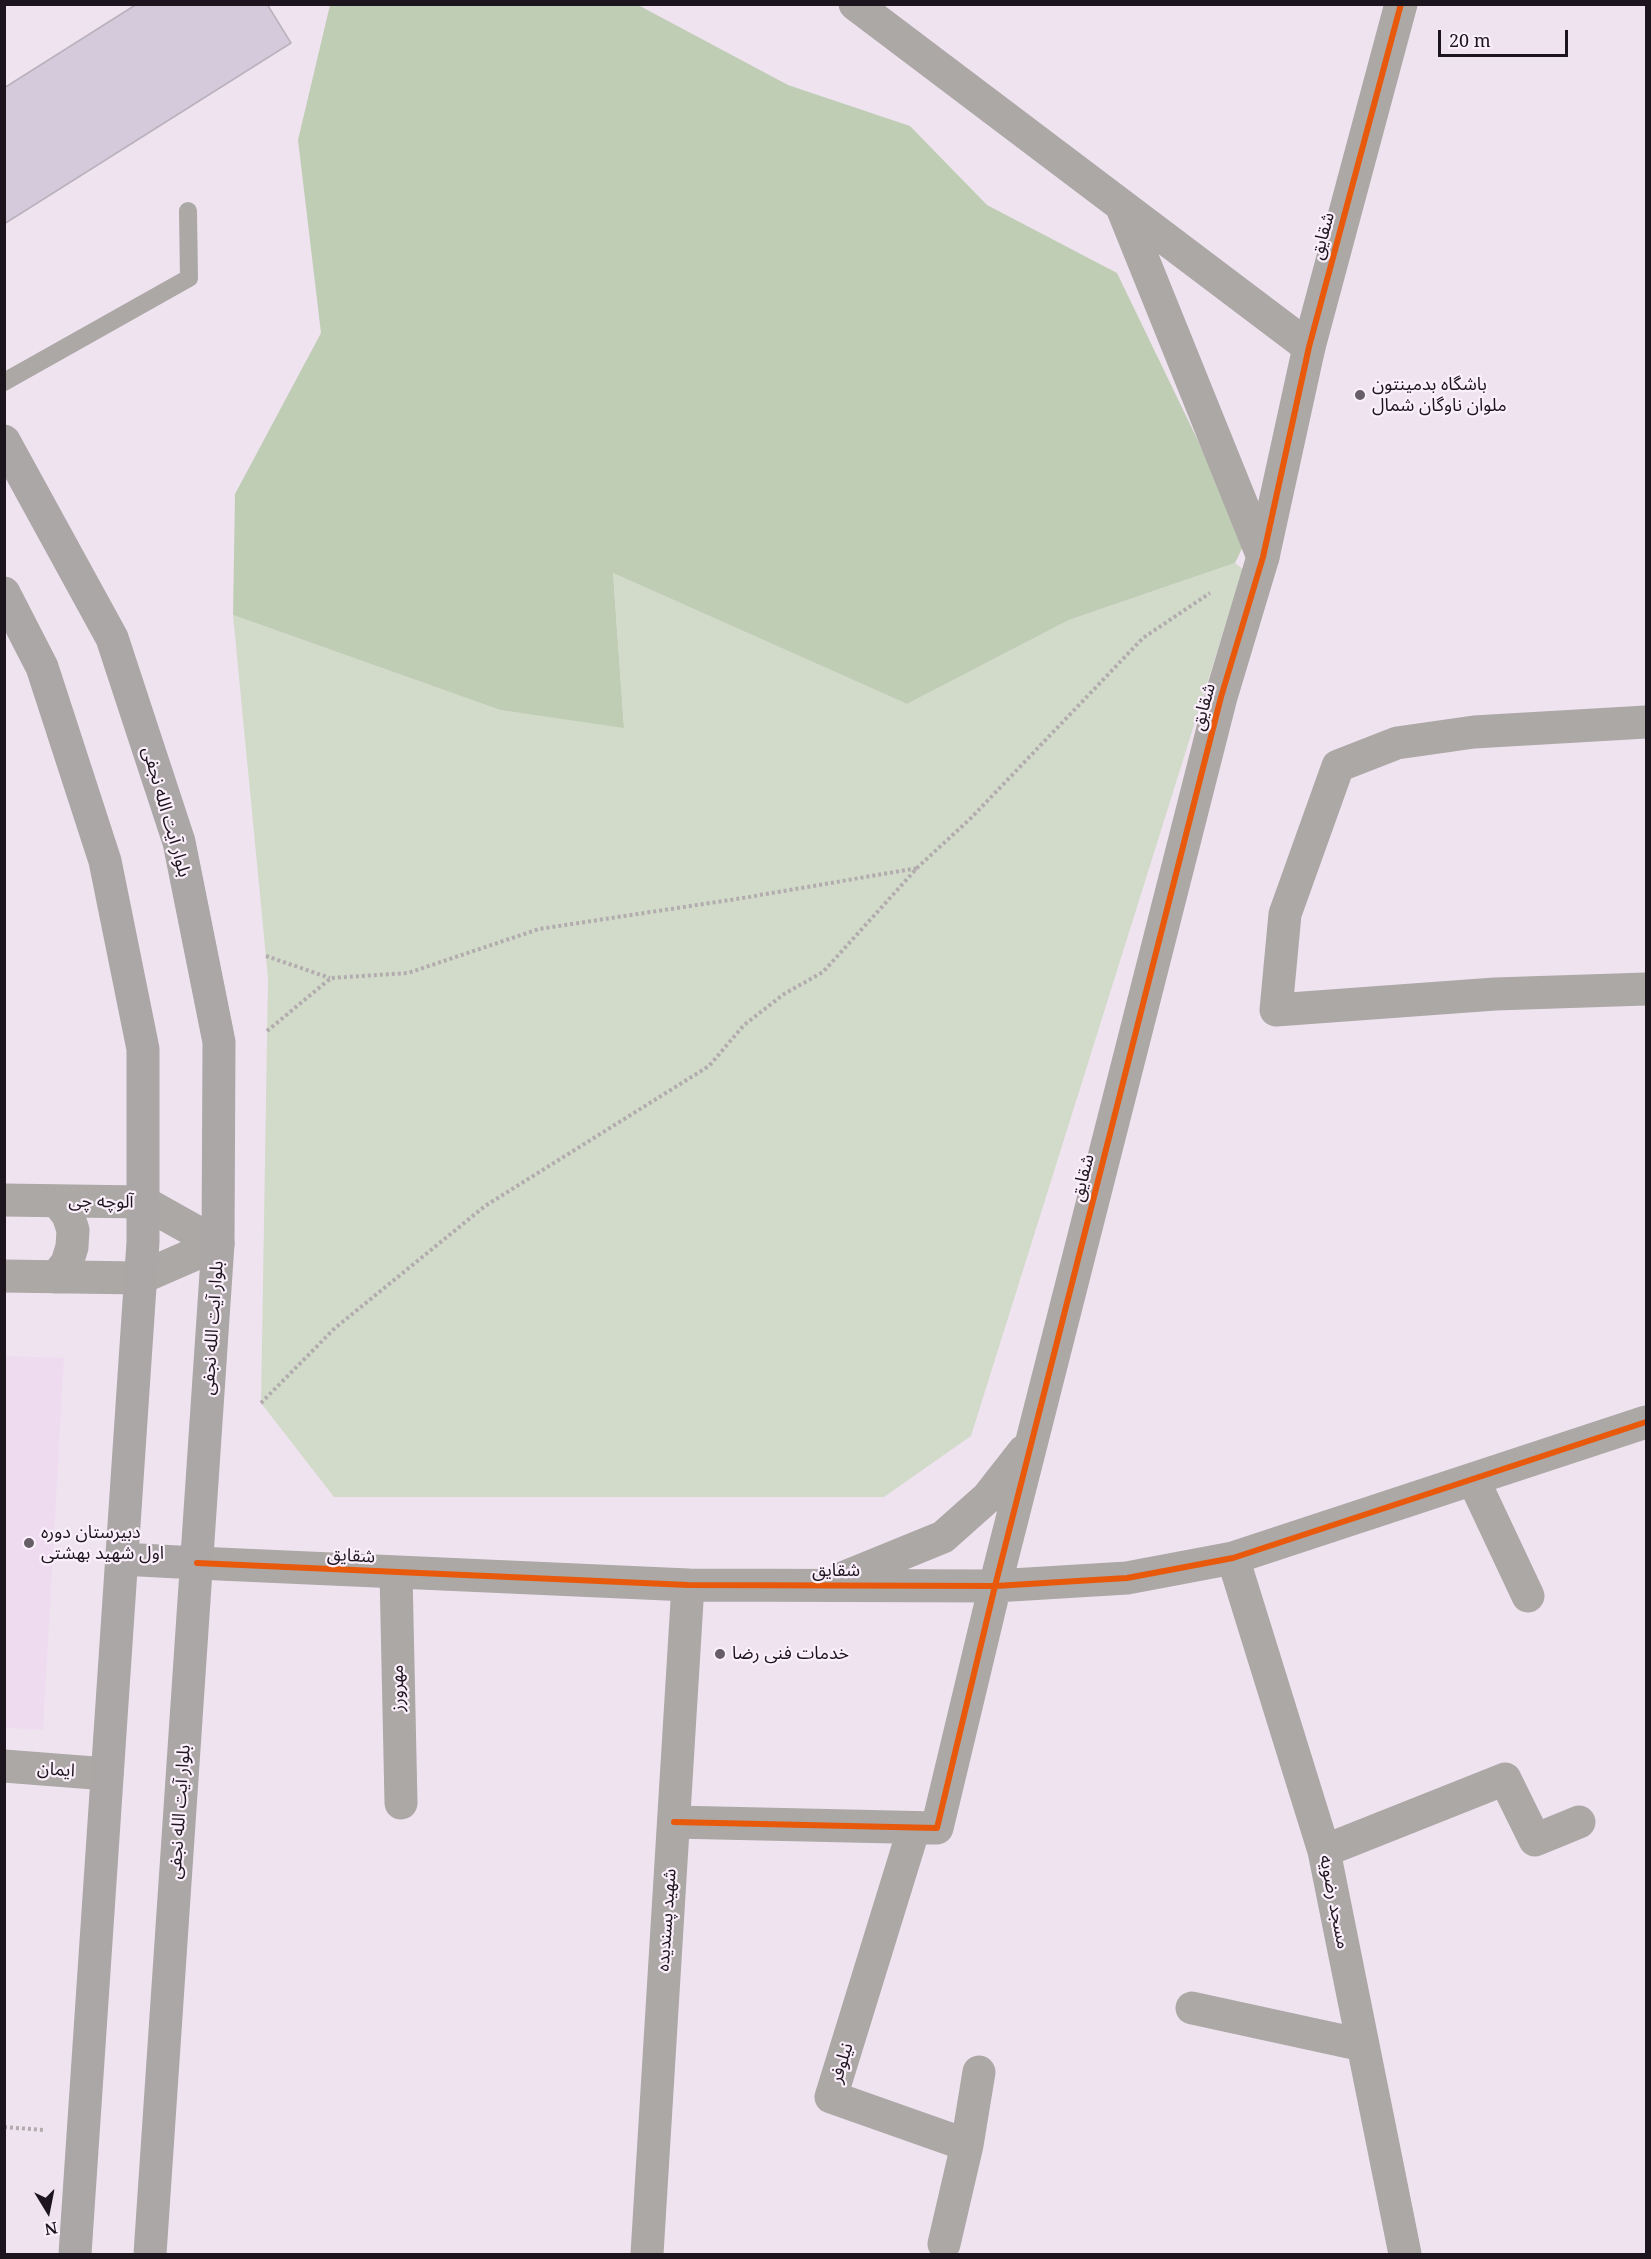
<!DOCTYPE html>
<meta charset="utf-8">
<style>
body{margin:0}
#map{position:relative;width:1651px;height:2259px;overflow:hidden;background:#efe3f0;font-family:"Noto Serif",serif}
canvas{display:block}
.frame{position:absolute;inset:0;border:6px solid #1c151d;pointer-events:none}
.north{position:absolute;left:18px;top:2181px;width:60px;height:60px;-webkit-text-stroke:4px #fceffc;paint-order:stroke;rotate:170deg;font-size:16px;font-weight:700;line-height:24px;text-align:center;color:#1c151d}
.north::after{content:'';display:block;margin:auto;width:21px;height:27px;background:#1c151d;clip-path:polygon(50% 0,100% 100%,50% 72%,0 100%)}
.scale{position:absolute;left:1438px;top:30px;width:130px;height:27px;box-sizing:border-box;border:3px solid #1c151d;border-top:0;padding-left:8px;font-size:18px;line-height:21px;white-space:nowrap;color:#1c151d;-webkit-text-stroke:4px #fceffc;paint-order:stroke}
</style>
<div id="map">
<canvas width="1651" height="2259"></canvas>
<div class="frame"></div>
<div class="north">N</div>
<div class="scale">20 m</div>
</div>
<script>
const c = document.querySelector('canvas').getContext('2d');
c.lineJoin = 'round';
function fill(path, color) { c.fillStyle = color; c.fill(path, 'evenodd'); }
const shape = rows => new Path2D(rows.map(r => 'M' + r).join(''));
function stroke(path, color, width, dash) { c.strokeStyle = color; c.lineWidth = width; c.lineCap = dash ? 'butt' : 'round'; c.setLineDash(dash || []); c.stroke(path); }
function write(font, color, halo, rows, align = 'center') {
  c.font = font + ' "Noto Serif","Noto Sans Arabic",serif'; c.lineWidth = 4.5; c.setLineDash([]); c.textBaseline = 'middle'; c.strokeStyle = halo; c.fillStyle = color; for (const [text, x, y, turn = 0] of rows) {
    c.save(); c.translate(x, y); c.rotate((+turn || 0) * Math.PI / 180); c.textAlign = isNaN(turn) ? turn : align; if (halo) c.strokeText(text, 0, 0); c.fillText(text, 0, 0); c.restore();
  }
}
fill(shape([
 [5,1356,64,1358,43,1730,5,1728]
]), '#efdbf0');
fill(shape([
 [1235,563,1243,569,971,1436,884,1497,334,1497,261,1403,268,978,233,615,500,710,624,727,613,573,907,704,1069,620]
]), '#d2dbc9');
fill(shape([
 [330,5,638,5,788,85,910,126,987,205,1117,273,1246,540,1235,563,1069,620,907,704,613,573,624,728,500,710,233,615,235,494,321,333,298,140]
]), '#c0cdb5');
const building = shape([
 [137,4,267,4,291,43,4,224,4,88,137,4]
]);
fill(building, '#d4cadb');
stroke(building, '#b9b2bc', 1.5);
stroke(shape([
 [266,956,330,978],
 [267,1031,331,978,408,973,539,929,743,898,918,868],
 [261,1403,335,1328,485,1206,709,1066,744,1025,784,994,823,972,918,867,971,818,1143,638,1210,593],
 [4,2127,43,2130]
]), '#b2acaf', 4, [3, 3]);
stroke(shape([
 [4,382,189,278,188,211]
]), '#aba8a6', 18);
stroke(shape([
 [855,4,1309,347],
 [1121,205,1263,557],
 [1646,722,1474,732,1397,743,1338,766,1285,914,1276,1010,1495,994,1646,989],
 [1473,1479,1528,1596],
 [1233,1558,1324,1851,1405,2254],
 [396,1573,401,1803],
 [4,1766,107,1774],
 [674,1822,937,1828,995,1586,1127,1578,1233,1558,1646,1422],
 [914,1828,831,2097,967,2145,944,2244],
 [1324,1851,1505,1779,1535,1840,1579,1822],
 [1192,2008,1362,2045],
 [967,2145,979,2072]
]), '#aba8a6', 33);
stroke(shape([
 [4,1200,143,1202,218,1244],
 [4,1276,140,1278,218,1244],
 [56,1277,67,1263,72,1247,73,1230,68,1215,57,1201],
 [197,1563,688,1585,995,1586,1221,697,1263,557,1309,347,1401,4],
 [840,1579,943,1537,988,1497,1024,1451],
 [647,2254,688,1585]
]), '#aba8a6', 33);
stroke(shape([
 [4,441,112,638,179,842,219,1042,218,1244,150,2254],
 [4,593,42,667,105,861,143,1049,143,1242,75,2254],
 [121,1559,197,1563]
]), '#aba7a6', 33);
stroke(shape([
 [197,1563,688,1585,995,1586,1221,697,1263,557,1309,347,1401,4],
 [674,1822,937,1828,995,1586,1127,1578,1233,1558,1646,1422]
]), '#e8590c', 6);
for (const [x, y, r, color] of [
 [1360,395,6,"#665d67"],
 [29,1543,6,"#665d67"],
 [720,1654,6,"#665d67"]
]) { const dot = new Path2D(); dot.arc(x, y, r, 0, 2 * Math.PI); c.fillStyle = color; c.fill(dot); stroke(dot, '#fceffc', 2); }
write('18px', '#1c151d', '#fceffc', [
 ["شقایق",1323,236,-75],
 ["شقایق",1204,707,-75],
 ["بلوار آیت الله نجفی",166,812,74],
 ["شقایق",1083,1178,-76],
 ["آلوچه چی",101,1202,1],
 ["بلوار آیت الله نجفی",213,1328,-86],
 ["شقایق",351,1556,3],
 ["شقایق",836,1571],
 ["مهرورز",398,1688,-91],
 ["ایمان",56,1770,4],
 ["بلوار آیت الله نجفی",180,1812,-86],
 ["مسجد رضویه",1334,1902,79],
 ["شهید پسندیده",667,1920,-86],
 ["نیلوفر",842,2063,-73]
]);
write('18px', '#1c151d', '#fceffc', [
 ["باشگاه بدمینتون",1372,385],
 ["ملوان ناوگان شمال",1372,406],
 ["دبیرستان دوره",41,1533],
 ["اول شهید بهشتی",41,1554],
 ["خدمات فنی رضا",732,1654]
], 'left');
</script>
